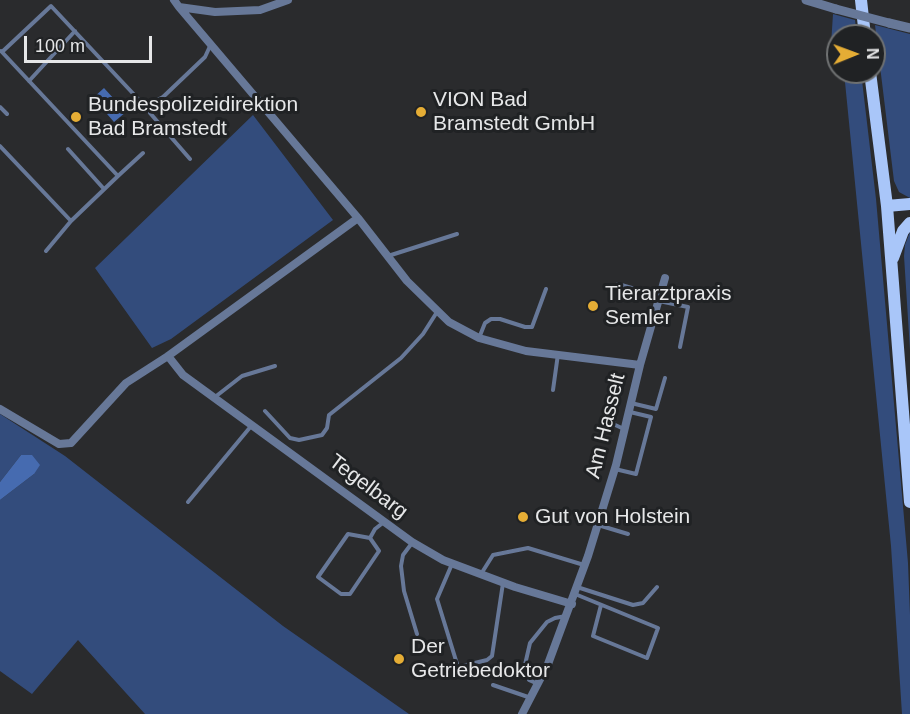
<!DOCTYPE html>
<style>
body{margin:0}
#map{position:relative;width:910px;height:714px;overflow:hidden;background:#2a2b2d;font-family:Arial,sans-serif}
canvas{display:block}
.north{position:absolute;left:826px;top:24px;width:60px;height:60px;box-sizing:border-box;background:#202224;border:2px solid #6f7172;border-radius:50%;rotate:89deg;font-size:16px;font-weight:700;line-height:24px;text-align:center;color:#e6e7e8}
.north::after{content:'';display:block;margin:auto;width:21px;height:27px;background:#e5ad35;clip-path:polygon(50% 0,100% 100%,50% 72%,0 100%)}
.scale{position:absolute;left:24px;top:36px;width:128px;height:27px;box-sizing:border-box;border:3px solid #e6e7e8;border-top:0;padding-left:8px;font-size:18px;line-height:21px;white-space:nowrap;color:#e6e7e8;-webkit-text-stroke:4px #202224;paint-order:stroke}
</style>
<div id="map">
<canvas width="910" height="714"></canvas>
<div class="north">N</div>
<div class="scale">100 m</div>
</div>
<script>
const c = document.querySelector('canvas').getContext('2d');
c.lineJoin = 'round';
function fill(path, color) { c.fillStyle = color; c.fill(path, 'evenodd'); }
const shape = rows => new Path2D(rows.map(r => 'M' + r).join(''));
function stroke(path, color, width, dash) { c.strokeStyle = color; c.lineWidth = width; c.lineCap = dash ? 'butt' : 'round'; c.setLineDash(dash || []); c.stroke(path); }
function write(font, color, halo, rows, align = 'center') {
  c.font = font + ' Arial,sans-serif'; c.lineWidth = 6; c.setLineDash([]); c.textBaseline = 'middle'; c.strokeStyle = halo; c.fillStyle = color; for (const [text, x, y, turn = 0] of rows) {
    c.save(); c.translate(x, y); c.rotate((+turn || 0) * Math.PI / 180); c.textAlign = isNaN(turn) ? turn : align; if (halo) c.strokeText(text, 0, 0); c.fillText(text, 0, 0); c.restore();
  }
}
fill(shape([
 [833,14,855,20,857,36,838,36,838,59,831,45],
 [875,25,910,34,910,198,899,192,894,181],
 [844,72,861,72,876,199,908,563,910,615,910,714,902,714,891,546],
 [253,115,333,220,171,339,152,348,95,268],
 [910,232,910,350,904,256,905,245],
 [0,414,65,456,283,626,409,714,145,714,78,640,32,694,0,671,0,500,34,474,21,455,0,482]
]), '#334c7c');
fill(shape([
 [104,88,126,112,114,122,93,98],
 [21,455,32,455,40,465,34,474,0,500,0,482]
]), '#466bb0');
stroke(shape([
 [1,51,118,176,143,153],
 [2,52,51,6,141,102,150,104,163,97,205,57,211,44],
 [29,81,75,31],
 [150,104,150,113,190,159],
 [0,107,7,114],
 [0,146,71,221],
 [68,149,104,189],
 [46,251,71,221,118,176],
 [388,256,457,234],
 [618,284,659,296],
 [659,301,688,307,680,347],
 [479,338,485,323,491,319,500,319,525,327,532,327,546,289],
 [619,385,613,424,624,429],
 [553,390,558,354],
 [215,397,242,376,275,366],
 [631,403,656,409,665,378],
 [265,411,290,438,299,440,322,435,327,428,329,415,401,358,423,334,437,312],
 [615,469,636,474,651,417,630,412],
 [188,502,252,425],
 [598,525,628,534],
 [370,538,348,534,318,577,341,594,350,594,379,551,370,538,375,529,384,522],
 [412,543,403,555,401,566,404,591,417,634],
 [452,564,437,599,458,667,487,660,492,656,503,583],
 [481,574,493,555,528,548,584,565],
 [577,587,633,605,643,603,657,587],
 [575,594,658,628,647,658,593,636,601,605],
 [538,684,529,680,524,669,530,643,547,622,555,618,566,616],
 [493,685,531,698]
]), '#677898', 4);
stroke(shape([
 [174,0,179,7,215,12,260,10,288,0],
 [179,7,358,218,407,281,449,322,479,338,526,351,640,365],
 [168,356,183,375,412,542,443,560,515,587,572,604],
 [0,409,59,444,71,443,126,383,168,356,358,218],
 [522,714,548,664,588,556,616,465,640,365,665,278]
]), '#677898', 8);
stroke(shape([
 [806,0,836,9],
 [889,23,910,28]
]), '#677898', 9);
stroke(shape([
 [861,0,865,36],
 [870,72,887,206,910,502],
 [887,206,910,204],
 [893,258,903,231,910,223]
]), '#a9c6f9', 12);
stroke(shape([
 [836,9,889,23]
]), '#677898', 9);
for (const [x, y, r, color] of [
 [421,112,6,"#e5ad35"],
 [76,117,6,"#e5ad35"],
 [593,306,6,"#e5ad35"],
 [523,517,6,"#e5ad35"],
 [399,659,6,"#e5ad35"]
]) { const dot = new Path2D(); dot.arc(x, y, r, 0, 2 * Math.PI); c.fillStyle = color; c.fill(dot); stroke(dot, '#202224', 2); }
write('21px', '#e6e7e8', '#202224', [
 ["VION Bad",433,100],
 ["Bramstedt GmbH",433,124],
 ["Bundespolizeidirektion",88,105],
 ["Bad Bramstedt",88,129],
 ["Tierarztpraxis",605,294],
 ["Semler",605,318],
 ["Gut von Holstein",535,517],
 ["Der",411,647],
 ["Getriebedoktor",411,671]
], 'left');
write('21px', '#e6e7e8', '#202224', [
 ["Am Hasselt",606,426,-76],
 ["Tegelbarg",368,487,37]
]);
</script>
